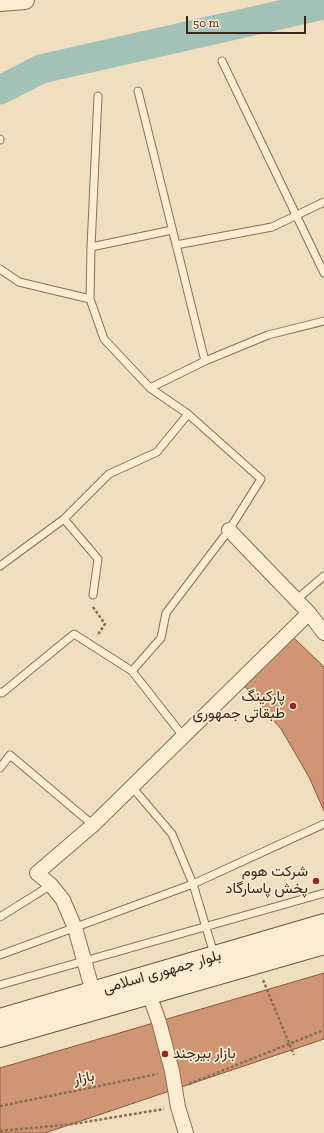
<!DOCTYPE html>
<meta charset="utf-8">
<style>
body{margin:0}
#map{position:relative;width:324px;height:1133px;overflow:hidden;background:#f0dfbf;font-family:"Zilla Slab",serif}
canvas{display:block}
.scale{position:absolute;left:186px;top:16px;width:120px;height:18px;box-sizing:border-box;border:2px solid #38281c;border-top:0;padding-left:5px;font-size:12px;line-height:14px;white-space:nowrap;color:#38281c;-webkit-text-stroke:3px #f7eace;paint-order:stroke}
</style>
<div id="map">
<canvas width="324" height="1133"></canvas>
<div class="scale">50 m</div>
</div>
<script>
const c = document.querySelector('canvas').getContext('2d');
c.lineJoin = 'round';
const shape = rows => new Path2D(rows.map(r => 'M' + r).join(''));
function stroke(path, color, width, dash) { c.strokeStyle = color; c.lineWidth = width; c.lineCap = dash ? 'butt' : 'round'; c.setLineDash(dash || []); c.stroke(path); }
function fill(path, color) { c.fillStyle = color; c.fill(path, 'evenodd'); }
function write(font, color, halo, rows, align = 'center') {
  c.font = font + ' "Zilla Slab",Vazirmatn,serif'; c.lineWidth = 3.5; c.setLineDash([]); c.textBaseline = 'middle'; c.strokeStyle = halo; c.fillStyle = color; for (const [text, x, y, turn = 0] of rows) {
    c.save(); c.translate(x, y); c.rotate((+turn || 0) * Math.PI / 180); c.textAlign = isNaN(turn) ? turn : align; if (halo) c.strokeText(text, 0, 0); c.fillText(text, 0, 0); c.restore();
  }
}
stroke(shape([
 [0,90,41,69,324,5]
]), '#a2c1b7', 29);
const building = shape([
 [294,638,324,667,324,811,309,777,281,729,243,684,294,638],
 [324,973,324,1039,45,1133,0,1133,0,1068,324,973]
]);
fill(building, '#d09673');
stroke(building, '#89573b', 1);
const service = shape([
 [222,61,324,273],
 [138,91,205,361],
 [98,96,91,247,90,299,104,339,150,388,188,414,261,479,229,530,166,613,161,638,132,671],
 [0,140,0,139],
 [176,245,272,227,324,202],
 [91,247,172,230],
 [0,269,19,282,90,299],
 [150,388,205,361,268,335,324,321],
 [64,519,98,559,93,595],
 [0,566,64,519,109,474,157,452,188,414],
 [296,600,324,576],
 [0,692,2,693,74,634,132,671,183,736],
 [0,768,10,755,93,825],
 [132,787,172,834,193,884,214,954],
 [0,917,51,885],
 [0,955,193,884,324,824],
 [0,985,324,893]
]);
const minor = shape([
 [309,613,324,633],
 [93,992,75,928,63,900,51,885,37,873,93,825,309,613,229,530],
 [149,994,159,1022,172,1071,178,1107,186,1133]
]);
const tertiary = shape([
 [0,2,25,0]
]);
const secondary = shape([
 [0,1019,324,924],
 [0,1037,324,944]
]);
stroke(service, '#896f56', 9);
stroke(minor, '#896f56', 16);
stroke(tertiary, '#896f56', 20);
stroke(secondary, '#6a503a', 22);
stroke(shape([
 [93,607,105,624,97,636],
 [263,980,294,1055],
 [189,1084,324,1030],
 [0,1106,158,1074],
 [0,1131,73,1124,164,1109]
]), '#896f56', 2.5, [3, 2]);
stroke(service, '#faedd2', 7);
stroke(minor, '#faedd2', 14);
stroke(tertiary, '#faedd2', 18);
stroke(secondary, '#faedd2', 20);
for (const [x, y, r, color] of [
 [293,706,4,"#9a2429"],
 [316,881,4,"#9a2429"],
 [165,1054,4,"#9a2429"]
]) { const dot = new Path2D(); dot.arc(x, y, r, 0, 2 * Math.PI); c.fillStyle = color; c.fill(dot); stroke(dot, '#f7eace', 1.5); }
write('15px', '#38281c', '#f7eace', [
 ["پارکینگ",285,697],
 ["طبقاتی جمهوری",285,714],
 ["شرکت هوم",308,872],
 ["پخش پاسارگاد",308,889],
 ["بازار بیرجند",173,1054,"left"]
], 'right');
write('15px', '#38281c', '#f7eace', [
 ["بلوار جمهوری اسلامی",162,972,-16],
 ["بازار",84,1078,-11]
]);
</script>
